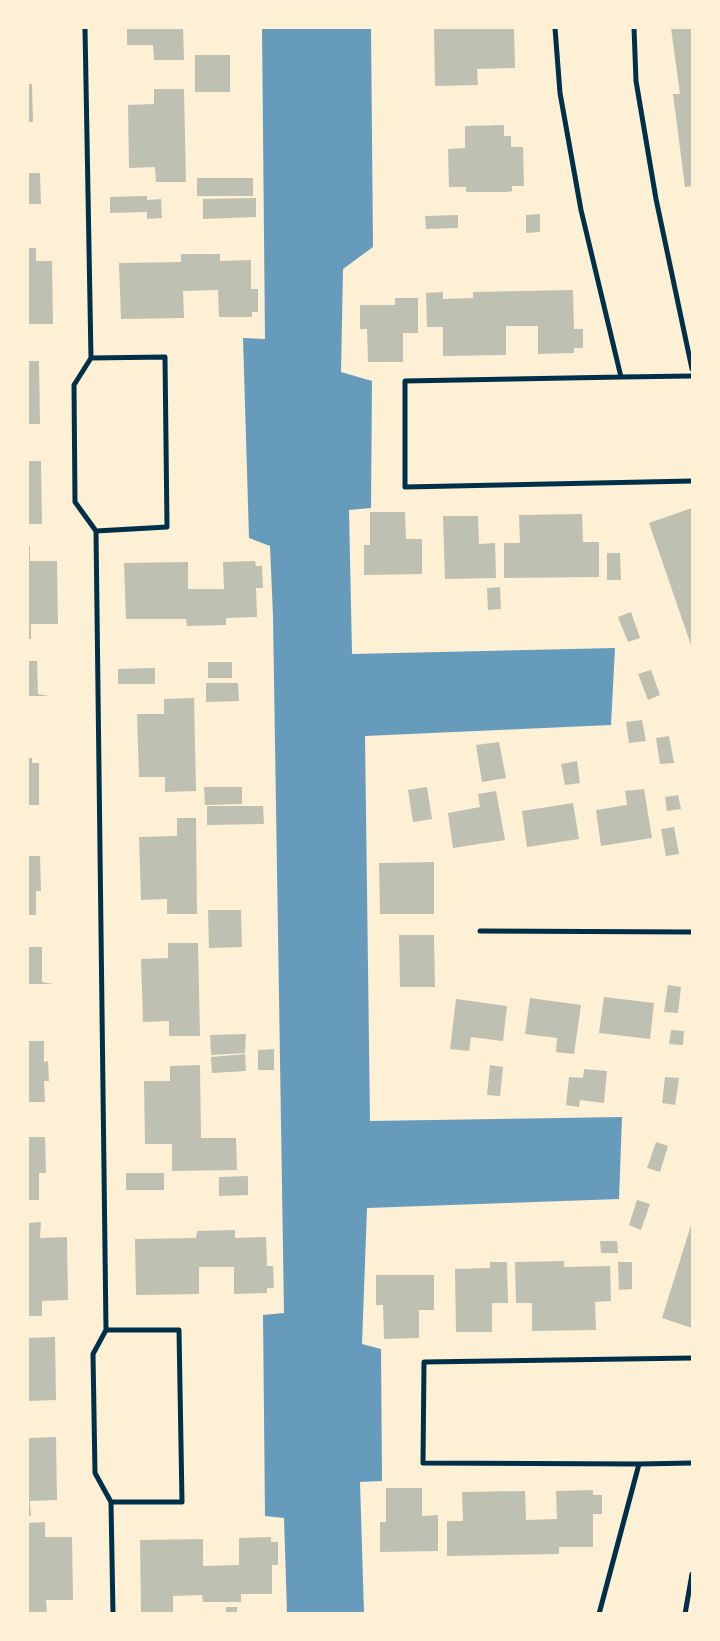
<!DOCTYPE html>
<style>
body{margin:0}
#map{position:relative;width:720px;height:1641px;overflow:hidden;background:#fdf0d5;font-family:Lato,sans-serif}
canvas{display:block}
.frame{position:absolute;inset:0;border:29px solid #fdf0d5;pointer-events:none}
</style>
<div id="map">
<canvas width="720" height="1641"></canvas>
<div class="frame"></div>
</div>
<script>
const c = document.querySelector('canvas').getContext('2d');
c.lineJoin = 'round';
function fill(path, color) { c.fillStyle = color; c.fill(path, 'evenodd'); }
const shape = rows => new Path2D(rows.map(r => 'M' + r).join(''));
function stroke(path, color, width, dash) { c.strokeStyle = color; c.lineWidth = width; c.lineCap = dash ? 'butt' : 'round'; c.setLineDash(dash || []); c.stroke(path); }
fill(shape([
 [262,28,371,28,373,247,343,269,341,372,372,381,371,508,349,510,352,654,615,648,611,725,365,736,370,1121,622,1117,619,1199,367,1208,362,1344,381,1349,382,1481,360,1482,364,1613,287,1613,284,1518,265,1516,263,1315,284,1313,273,616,270,546,249,538,243,338,265,339]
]), '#669bbc');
fill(shape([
 [127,28,183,28,184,60,154,60,153,45,127,45],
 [434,28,514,28,515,68,477,69,478,85,435,86],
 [671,28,692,28,692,186,685,187,673,94,680,94],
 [195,55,230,55,230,92,195,92],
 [28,84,32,84,33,122,28,122],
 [154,89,184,89,186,182,156,182,155,167,129,168,128,105,154,104],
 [504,125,504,136,511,136,511,147,523,147,524,186,512,186,512,191,507,192,466,192,466,187,449,187,448,149,465,148,465,126],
 [28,173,40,173,41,204,28,204],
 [197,178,253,178,253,196,197,196],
 [147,196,147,200,161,199,162,218,147,219,147,212,110,213,110,197],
 [256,198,256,217,203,219,203,199],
 [540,214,540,232,526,233,526,215],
 [458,215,458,228,426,229,425,216],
 [28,248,36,248,36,261,52,261,53,324,28,324],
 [181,254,220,254,220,261,251,260,251,289,258,289,258,312,252,312,252,317,219,317,218,290,183,291,184,318,121,319,119,263,181,262],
 [573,290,574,329,583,329,583,348,574,348,574,353,538,354,538,326,506,326,506,355,443,356,443,327,427,327,426,293,443,292,443,299,473,298,473,292],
 [395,298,418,298,418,333,403,333,403,362,368,362,367,329,360,329,360,305,395,305],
 [28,361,39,361,40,424,28,424],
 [28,461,41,461,42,524,28,524],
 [692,508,692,648,649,523],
 [370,512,405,512,406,539,422,539,422,574,364,575,364,545,370,545],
 [582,514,583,542,599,542,599,577,504,578,504,543,520,543,519,515],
 [443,516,478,516,479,544,495,543,496,578,445,579],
 [28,546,30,546,30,561,57,561,58,624,31,624,31,639,28,639],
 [607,553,620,553,621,580,607,580],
 [255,561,256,566,262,566,263,588,256,588,257,617,226,618,226,625,187,626,186,619,126,619,124,563,188,562,188,589,224,589,223,562],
 [500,587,501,609,488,610,487,588],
 [631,612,640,638,628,642,618,617],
 [28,661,37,661,38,694,49,696,28,696],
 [208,662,232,662,232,678,208,678],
 [155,668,155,684,118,684,118,669],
 [651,670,660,695,648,700,638,674],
 [206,683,238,683,239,701,206,702],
 [194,698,196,791,165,792,165,777,139,777,137,714,164,714,164,699],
 [642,720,646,741,629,743,626,722],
 [669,736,674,763,660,764,656,738],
 [499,742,506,778,482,782,476,745],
 [28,758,32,758,32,763,39,763,39,805,28,805],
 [577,761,580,783,565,785,561,764],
 [204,787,242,787,242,804,205,805],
 [427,787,432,819,413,822,408,790],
 [644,789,652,838,601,846,596,810,627,805,625,791],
 [496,791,505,840,453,848,448,813,480,807,478,794],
 [678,795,681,809,667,811,665,797],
 [573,803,579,839,527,847,522,811],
 [207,806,263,806,264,824,207,825],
 [177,818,196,818,197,914,167,914,167,899,141,900,139,837,177,836],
 [674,827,679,854,666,856,661,829],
 [28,856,40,856,41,891,36,891,36,915,28,915],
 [434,862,434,914,380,914,379,863],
 [208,910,241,910,242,947,209,948],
 [399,935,434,935,435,987,400,987],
 [168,943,198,943,200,1036,169,1036,169,1021,143,1022,141,959,168,958],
 [28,947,42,947,42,982,53,984,28,984],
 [668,985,681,987,678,1013,664,1012],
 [604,997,654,1003,650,1039,599,1033],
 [530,998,581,1005,574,1054,556,1052,557,1038,525,1034],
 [456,999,507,1006,503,1041,471,1037,469,1051,450,1049],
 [671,1030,684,1031,683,1045,669,1044],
 [246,1034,245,1053,211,1055,210,1035],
 [28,1041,44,1041,44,1062,48,1061,49,1081,44,1081,45,1102,28,1102],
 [274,1049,274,1070,258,1070,258,1050],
 [245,1054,246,1071,212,1073,211,1057],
 [200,1065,201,1138,236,1138,237,1170,172,1171,172,1144,145,1144,144,1081,170,1081,170,1066],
 [490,1065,503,1067,500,1096,487,1095],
 [584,1069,607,1071,604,1103,580,1100,579,1107,566,1105,569,1077,583,1078],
 [665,1077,679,1078,675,1105,662,1103],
 [28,1137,45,1137,46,1173,39,1173,39,1200,28,1200],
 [656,1142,668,1146,660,1172,647,1168],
 [126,1173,164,1173,164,1190,126,1190],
 [248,1176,248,1195,219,1196,219,1177],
 [637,1200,650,1204,641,1230,629,1225],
 [41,1222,40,1238,67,1237,68,1300,42,1301,42,1316,28,1316,28,1223],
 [692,1222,692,1328,662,1318],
 [235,1230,235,1238,266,1237,267,1266,273,1266,274,1288,267,1288,267,1293,234,1294,234,1267,199,1267,199,1294,136,1295,135,1239,196,1238,197,1231],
 [600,1241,617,1241,618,1253,601,1253],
 [564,1261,564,1267,610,1266,611,1301,595,1302,596,1330,532,1331,532,1303,516,1303,515,1262],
 [490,1262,507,1262,508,1303,492,1303,492,1332,456,1332,455,1269,490,1268],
 [618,1262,632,1262,632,1289,619,1290],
 [376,1275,434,1275,434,1310,419,1310,419,1338,384,1339,383,1305,376,1305],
 [55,1337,56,1400,28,1401,28,1338],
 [28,1423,29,1423,29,1438,56,1437,57,1500,30,1501,31,1516,28,1516],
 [386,1488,422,1488,422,1516,438,1515,438,1551,380,1552,380,1522,386,1522],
 [593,1490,593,1495,602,1495,602,1514,593,1514,593,1547,559,1547,559,1554,447,1556,447,1521,463,1521,462,1492,525,1491,526,1520,557,1519,556,1491],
 [45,1522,45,1537,72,1537,73,1600,46,1600,47,1614,28,1614,28,1523],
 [271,1537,271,1542,278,1542,278,1565,272,1565,272,1594,241,1594,241,1602,203,1602,202,1595,173,1596,173,1614,141,1614,140,1540,203,1539,203,1566,239,1565,239,1538],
 [226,1607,237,1607,237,1614,226,1614]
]), '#bec0b2');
stroke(shape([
 [85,28,91,358,74,385,75,502,96,531,106,1330,93,1354,95,1473,111,1502,113,1614],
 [555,28,560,93,581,210,621,377,405,381,405,487,692,481],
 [634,28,636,81,656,199,692,369],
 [91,358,165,357,167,527,96,531],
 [621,377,692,376],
 [480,931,692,932],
 [106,1330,179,1330,182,1502,111,1502],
 [639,1464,423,1463,424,1362,692,1358],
 [599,1614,639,1464,692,1463],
 [685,1614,692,1574]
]), '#003049', 5);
</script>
